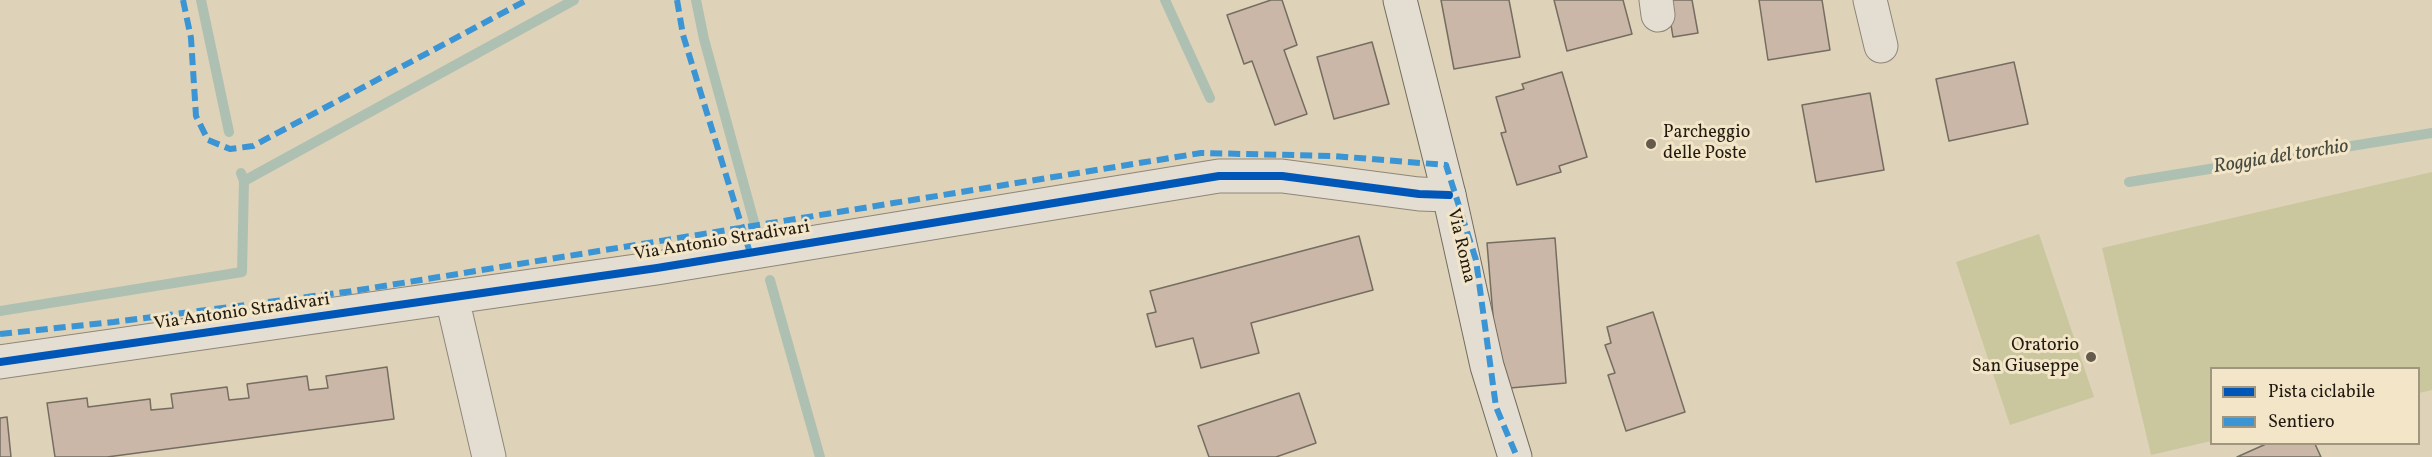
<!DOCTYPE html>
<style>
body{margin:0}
#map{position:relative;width:2432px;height:457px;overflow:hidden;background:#ded2b9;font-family:Vollkorn,serif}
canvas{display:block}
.legend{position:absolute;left:2210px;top:367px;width:210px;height:78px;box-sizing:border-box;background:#f3e6c8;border:2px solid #a0957f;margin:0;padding:8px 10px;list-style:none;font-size:18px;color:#231b12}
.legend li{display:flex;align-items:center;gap:12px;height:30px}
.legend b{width:30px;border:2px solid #a0957f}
</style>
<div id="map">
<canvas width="2432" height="457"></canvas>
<ul class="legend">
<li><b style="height:8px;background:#0057b8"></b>Pista ciclabile</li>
<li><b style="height:8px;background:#3b94d3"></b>Sentiero</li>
</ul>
</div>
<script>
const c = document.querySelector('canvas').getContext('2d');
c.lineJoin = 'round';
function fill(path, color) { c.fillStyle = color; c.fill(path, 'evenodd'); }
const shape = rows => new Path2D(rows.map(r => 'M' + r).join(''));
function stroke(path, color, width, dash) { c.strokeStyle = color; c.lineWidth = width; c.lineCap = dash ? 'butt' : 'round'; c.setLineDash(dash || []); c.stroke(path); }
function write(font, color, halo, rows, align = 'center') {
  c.font = font + ' Vollkorn,serif'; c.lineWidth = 6; c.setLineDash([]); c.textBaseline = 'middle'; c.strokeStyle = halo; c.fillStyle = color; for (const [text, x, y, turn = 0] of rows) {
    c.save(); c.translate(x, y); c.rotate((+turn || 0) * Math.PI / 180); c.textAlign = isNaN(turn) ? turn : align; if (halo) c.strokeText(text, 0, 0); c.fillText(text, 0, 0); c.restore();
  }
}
fill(shape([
 [2432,172,2432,390,2419,393,2418,368,2212,368,2211,441,2151,455,2102,248],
 [2039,234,2094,397,2010,425,1956,262]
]), '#cac79e');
stroke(shape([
 [201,0,229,132],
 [696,0,704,39,754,222],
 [1165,0,1210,98],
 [244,181,574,0],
 [2129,182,2432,133],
 [770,280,820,457],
 [0,311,242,272,244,181,241,173]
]), '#aec0b1', 10);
const building = shape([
 [1271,0,1282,0,1297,45,1284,50,1307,114,1275,125,1252,61,1244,64,1227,15,1271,0],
 [1441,0,1509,0,1520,57,1454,69,1441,0],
 [1554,0,1623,0,1632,34,1567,51,1554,0],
 [1667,0,1692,0,1698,33,1673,37,1667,0],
 [1759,0,1822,0,1830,50,1768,60,1759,0],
 [1372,42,1389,104,1334,119,1317,57,1372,42],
 [2014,62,2028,124,1949,141,1936,79,2014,62],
 [1562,72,1587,157,1559,166,1561,172,1517,185,1501,133,1506,132,1496,97,1524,89,1522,84,1562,72],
 [1870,93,1884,170,1816,182,1802,105,1870,93],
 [1359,236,1373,290,1251,323,1259,353,1201,368,1193,338,1156,347,1147,314,1156,312,1150,291,1359,236],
 [1555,238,1566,383,1499,389,1487,243,1555,238],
 [1653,312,1685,412,1626,431,1608,375,1615,373,1605,345,1611,343,1607,327,1653,312],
 [387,367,394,419,107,457,55,457,47,403,87,398,88,407,150,399,151,410,173,408,171,394,227,387,229,400,249,398,247,384,307,376,309,390,328,388,326,376,387,367],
 [1299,393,1316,443,1276,457,1209,457,1198,426,1299,393],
 [7,417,11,457,0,457,0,418,7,417],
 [2266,444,2315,444,2321,457,2237,457,2266,444]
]);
fill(building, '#cab7a8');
stroke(building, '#746d60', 1.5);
const street = shape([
 [1656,0,1658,15],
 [1870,0,1881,46],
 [452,298,489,457],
 [0,362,657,268,1219,176,1282,176,1419,194,1449,195]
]);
const secondary = shape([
 [1400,0,1449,195,1487,366,1515,457]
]);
stroke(street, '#8e8678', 35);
stroke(secondary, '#746d60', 35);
stroke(street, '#e4ded2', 33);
stroke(secondary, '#e4ded2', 33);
stroke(shape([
 [183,0,191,38,196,116,208,140,230,149,253,146,527,0],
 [677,0,683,35,750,253],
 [0,334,114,322,353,291,1201,153,1334,156,1446,165,1476,260,1496,407,1517,457]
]), '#3b94d3', 6, [12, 6]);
stroke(shape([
 [0,362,657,268,1219,176,1282,176,1419,194,1449,195]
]), '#0057b8', 8);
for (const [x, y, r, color] of [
 [1651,144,6,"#645b4c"],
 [2091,357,6,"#645b4c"]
]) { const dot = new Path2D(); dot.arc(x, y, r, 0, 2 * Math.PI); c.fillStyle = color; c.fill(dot); stroke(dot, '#f3e6c8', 2); }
write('18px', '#231b12', '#f3e6c8', [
 ["Parcheggio",1663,134],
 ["delle Poste",1663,155],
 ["Oratorio",2079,347,"right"],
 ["San Giuseppe",2079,368,"right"]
], 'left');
write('18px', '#231b12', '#f3e6c8', [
 ["Via Antonio Stradivari",722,242,-9],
 ["Via Roma",1460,246,77],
 ["Via Antonio Stradivari",242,313,-8]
]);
write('italic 20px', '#474a41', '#f3e6c8', [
 ["Roggia del torchio",2281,158,-9]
]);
</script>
